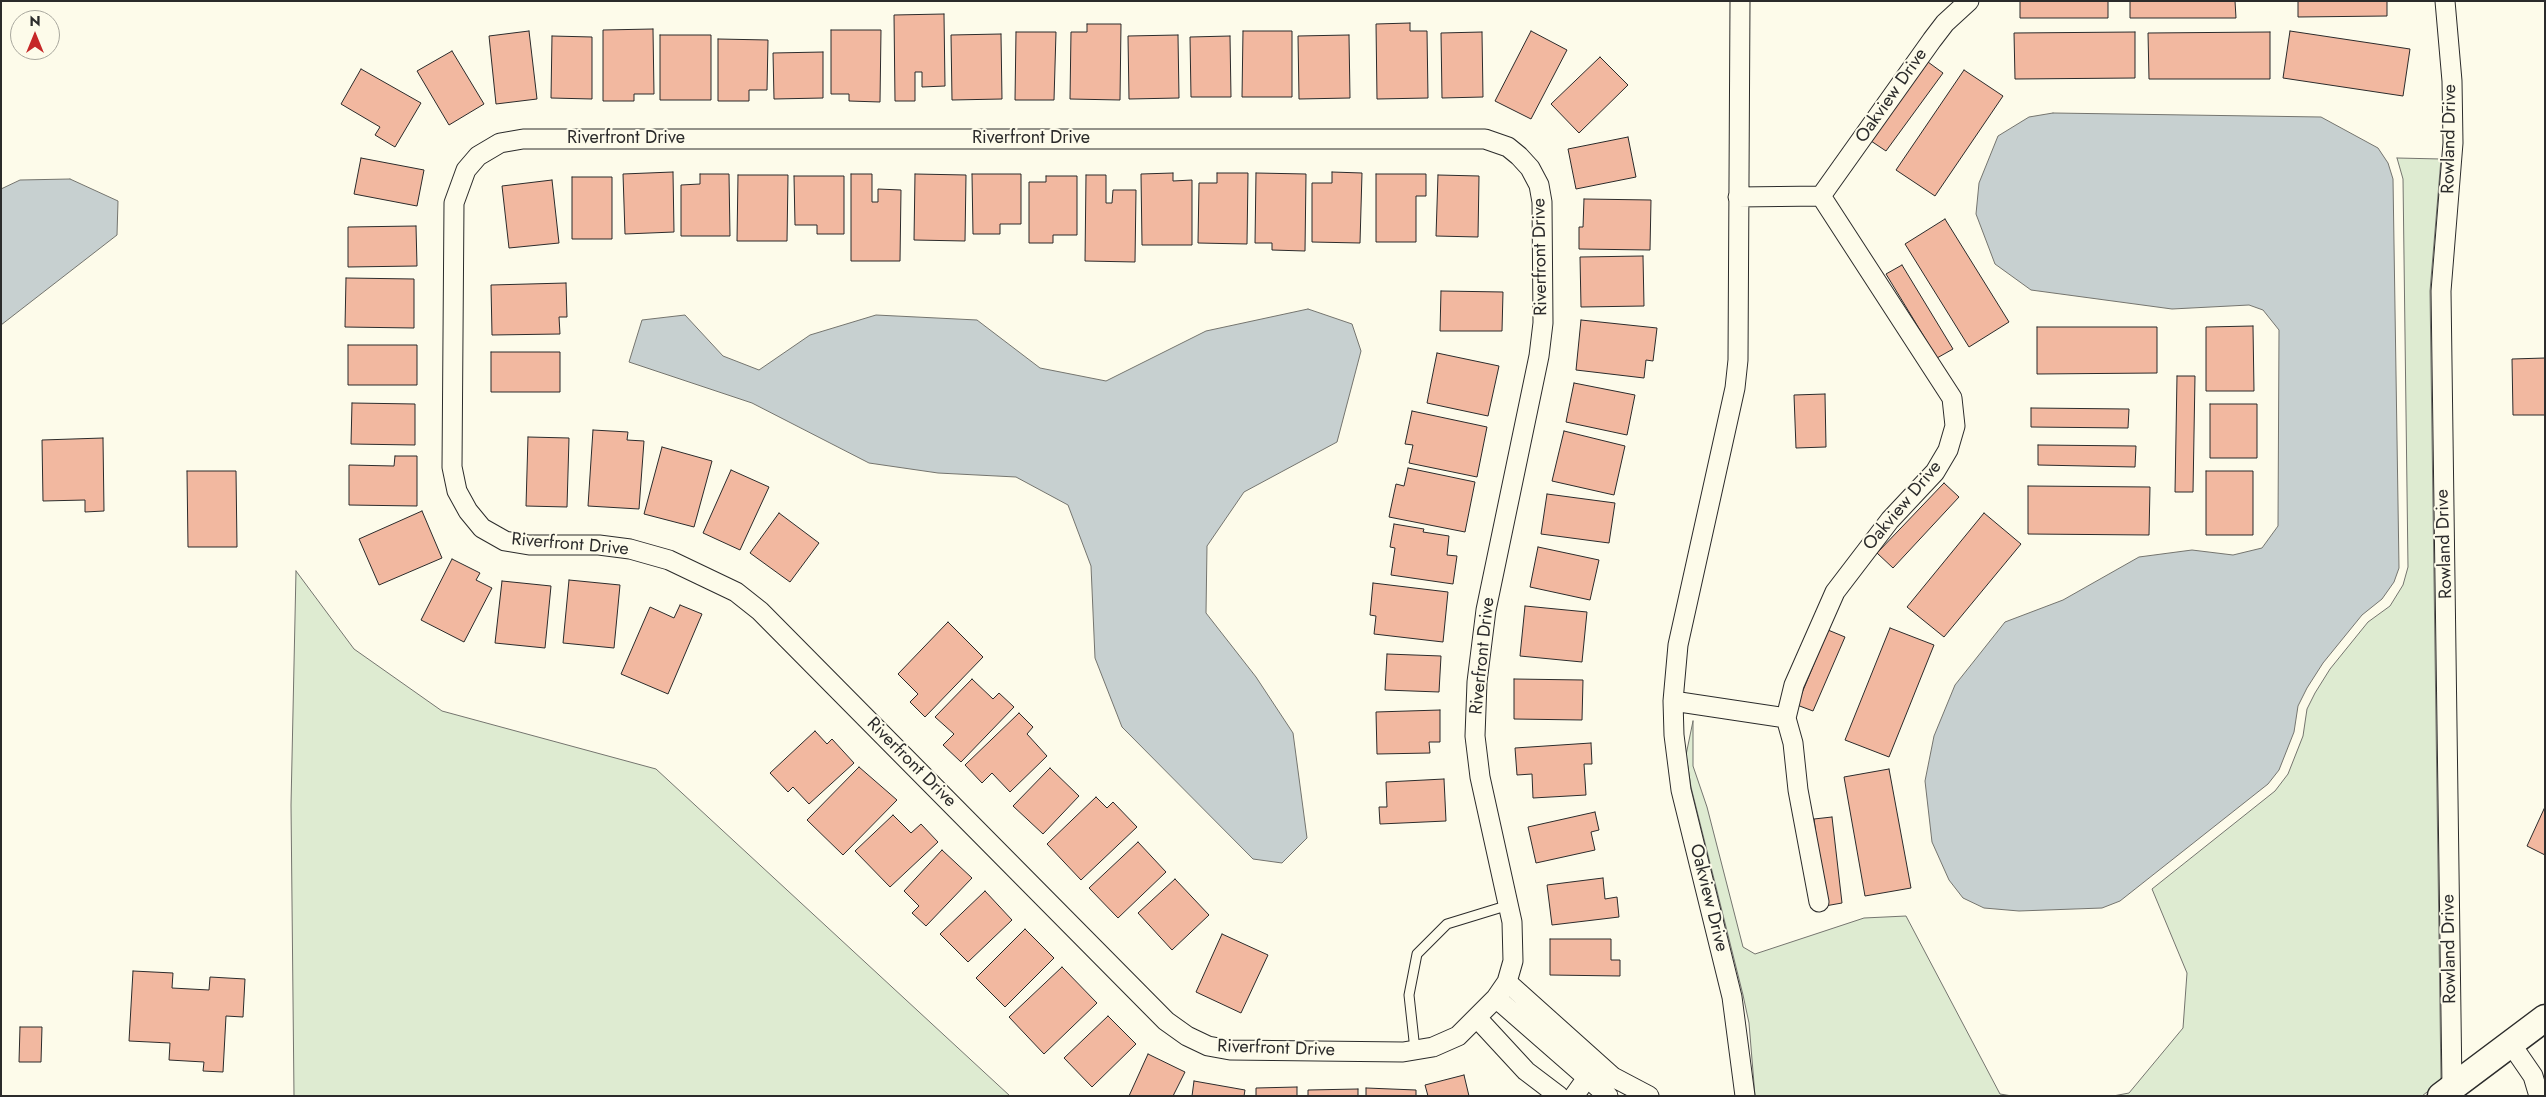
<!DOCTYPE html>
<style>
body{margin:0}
#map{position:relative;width:2546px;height:1097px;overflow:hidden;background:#fdfbea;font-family:Jost,sans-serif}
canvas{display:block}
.frame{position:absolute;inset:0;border:2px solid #2b2b2b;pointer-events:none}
.north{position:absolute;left:10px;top:10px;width:50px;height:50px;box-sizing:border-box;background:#fdfbea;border:1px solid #a9a89e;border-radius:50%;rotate:0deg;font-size:14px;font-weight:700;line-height:20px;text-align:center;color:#2b2b2b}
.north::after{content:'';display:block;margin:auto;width:18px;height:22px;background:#c62828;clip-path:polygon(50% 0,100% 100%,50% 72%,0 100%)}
</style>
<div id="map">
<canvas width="2546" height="1097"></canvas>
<div class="frame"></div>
<div class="north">N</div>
</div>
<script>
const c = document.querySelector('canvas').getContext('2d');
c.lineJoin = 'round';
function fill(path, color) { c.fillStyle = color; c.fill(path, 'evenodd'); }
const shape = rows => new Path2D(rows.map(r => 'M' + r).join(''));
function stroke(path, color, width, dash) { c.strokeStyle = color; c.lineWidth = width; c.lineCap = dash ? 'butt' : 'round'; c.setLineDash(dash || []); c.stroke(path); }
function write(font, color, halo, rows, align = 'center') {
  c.font = font + ' Jost,sans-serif'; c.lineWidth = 4; c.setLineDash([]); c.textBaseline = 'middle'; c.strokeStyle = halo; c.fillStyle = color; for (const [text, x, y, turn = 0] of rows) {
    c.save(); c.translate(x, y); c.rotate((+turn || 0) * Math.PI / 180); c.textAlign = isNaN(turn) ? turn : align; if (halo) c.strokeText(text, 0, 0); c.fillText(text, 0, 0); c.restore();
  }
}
const green = shape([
 [2397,158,2441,159,2430,291,2441,1081,2422,1096,2113,1096,2129,1093,2183,1028,2187,973,2152,889,2275,791,2288,774,2303,736,2307,709,2315,693,2330,669,2368,622,2390,606,2403,585,2408,567,2403,179,2397,158],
 [296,571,354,649,442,711,656,769,1010,1096,294,1096,291,805,296,571],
 [1693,721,1693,766,1707,807,1743,947,1755,954,1864,918,1906,916,2000,1094,2012,1096,1755,1096,1749,1023,1743,995,1691,787,1686,755,1693,721]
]);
fill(green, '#deebd1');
stroke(green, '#74746e', 1);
const water = shape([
 [2053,113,2321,117,2378,148,2388,163,2393,179,2399,568,2394,582,2382,599,2362,615,2323,663,2307,688,2298,706,2294,732,2279,770,2268,784,2120,901,2102,908,2019,911,1984,908,1963,898,1949,880,1932,842,1925,781,1934,736,1955,685,2005,622,2063,600,2139,557,2192,550,2233,555,2262,548,2278,526,2279,330,2263,310,2249,305,2172,309,2031,290,1995,264,1976,214,1979,183,1998,136,2029,117,2053,113],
 [70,179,118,201,117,235,1,325,1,189,20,180,70,179],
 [1308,309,1352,324,1361,351,1337,442,1244,492,1207,546,1206,613,1256,677,1293,733,1307,838,1282,863,1253,859,1122,727,1095,658,1091,566,1068,505,1016,477,938,473,869,463,752,403,629,362,642,320,685,315,723,356,759,370,810,335,876,315,977,320,1040,368,1106,381,1206,331,1308,309]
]);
fill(water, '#c7d0d0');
stroke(water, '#74746e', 1);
const building = shape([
 [2020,1,2108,1,2108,18,2020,18,2020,1],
 [2130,1,2235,1,2236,18,2130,18,2130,1],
 [2298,1,2387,1,2387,16,2298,17,2298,1],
 [944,14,945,86,922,87,922,72,915,72,915,101,895,101,894,15,944,14],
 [1410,23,1410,31,1427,31,1428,98,1377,99,1376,24,1410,23],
 [1087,24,1121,24,1120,100,1070,99,1071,32,1087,32,1087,24],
 [653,29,654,94,634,94,634,101,603,101,603,30,653,29],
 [831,30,881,30,880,102,849,101,849,94,831,94,831,30],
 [529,31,537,99,496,104,489,36,529,31],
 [1243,31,1292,31,1292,97,1242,97,1243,31],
 [1531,31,1567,50,1531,119,1495,101,1531,31],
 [2290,31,2410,49,2403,96,2283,78,2290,31],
 [1016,32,1056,32,1054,100,1015,100,1016,32],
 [1482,32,1483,97,1442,98,1441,33,1482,32],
 [2135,32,2135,78,2015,79,2014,33,2135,32],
 [2270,32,2270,79,2149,79,2148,33,2270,32],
 [1001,34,1002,99,952,100,951,35,1001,34],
 [660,35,711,35,711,100,660,100,660,35],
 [1178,35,1179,98,1129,99,1128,36,1178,35],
 [1349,35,1350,98,1299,99,1298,36,1349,35],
 [552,36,592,37,592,99,551,98,552,36],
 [1230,36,1231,97,1191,97,1190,37,1230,36],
 [718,39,768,40,767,90,749,90,749,101,718,101,718,39],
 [452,51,484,104,449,125,417,71,452,51],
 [823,52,823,98,774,99,773,53,823,52],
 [1600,57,1628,85,1579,133,1551,104,1600,57],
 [1928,62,1943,73,1886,151,1871,141,1928,62],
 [361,69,421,103,395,147,375,135,380,127,341,104,361,69],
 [1964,70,2003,96,1935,196,1896,170,1964,70],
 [1628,137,1636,177,1576,189,1568,149,1628,137],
 [361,158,424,170,417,206,354,194,361,158],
 [673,172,674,232,625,234,623,174,673,172],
 [1332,172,1362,173,1360,243,1312,242,1312,183,1332,183,1332,172],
 [1173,173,1173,181,1192,180,1192,245,1142,245,1141,174,1173,173],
 [1217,173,1248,173,1247,244,1198,243,1199,183,1217,183,1217,173],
 [1256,173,1306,174,1305,251,1272,250,1272,243,1255,243,1256,173],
 [700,174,729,174,730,236,681,236,681,185,700,184,700,174],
 [851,174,872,174,872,202,878,202,878,189,901,190,900,261,851,261,851,174],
 [915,174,966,175,965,241,914,240,915,174],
 [972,174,1021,174,1021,224,1000,224,1000,234,973,234,972,174],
 [1376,174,1426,174,1426,196,1416,196,1416,242,1376,242,1376,174],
 [738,175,788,175,787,241,737,241,738,175],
 [1086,175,1106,175,1106,203,1112,203,1113,190,1136,190,1135,262,1085,261,1086,175],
 [1438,175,1479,176,1478,237,1436,236,1438,175],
 [794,176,844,176,844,234,817,234,817,225,795,225,794,176],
 [1046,176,1077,176,1077,235,1053,235,1053,243,1029,243,1029,182,1046,182,1046,176],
 [572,177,612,177,612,239,572,239,572,177],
 [552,180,559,243,509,248,502,186,552,180],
 [1584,199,1651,200,1650,250,1579,249,1579,227,1583,227,1584,199],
 [1945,219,2009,322,1969,347,1905,244,1945,219],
 [416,226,417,266,348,267,348,227,416,226],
 [1643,256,1644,306,1581,307,1580,257,1643,256],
 [1902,265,1953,349,1937,358,1886,274,1902,265],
 [346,278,414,279,414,328,345,327,346,278],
 [566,283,567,317,559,317,560,334,492,335,491,285,566,283],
 [1441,291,1503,292,1502,331,1440,331,1441,291],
 [1581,320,1657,328,1653,361,1646,360,1644,378,1576,370,1581,320],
 [2253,326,2254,391,2206,391,2206,327,2253,326],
 [2037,327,2157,327,2157,373,2037,374,2037,327],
 [348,345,417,345,417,385,348,385,348,345],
 [491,352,560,352,560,392,491,392,491,352],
 [1437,353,1499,366,1488,416,1427,403,1437,353],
 [2545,358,2545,415,2513,415,2512,359,2545,358],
 [2177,376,2195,376,2193,492,2175,492,2177,376],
 [1574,383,1635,395,1627,435,1566,422,1574,383],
 [1825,394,1826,447,1796,448,1794,395,1825,394],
 [352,403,415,404,415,445,351,444,352,403],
 [2210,404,2257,404,2257,458,2210,458,2210,404],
 [2031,408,2129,409,2128,428,2031,427,2031,408],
 [1412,411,1487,427,1477,477,1409,463,1413,445,1405,444,1412,411],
 [593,430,628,432,627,440,644,441,639,509,588,506,593,430],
 [1564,431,1625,446,1614,495,1552,481,1564,431],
 [528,437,569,438,567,507,526,506,528,437],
 [103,438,104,511,85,512,85,500,43,501,42,440,103,438],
 [2038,445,2136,446,2135,467,2038,465,2038,445],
 [662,447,712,461,694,527,644,514,662,447],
 [395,456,417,456,417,506,349,505,349,465,394,466,395,456],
 [1408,468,1475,482,1465,532,1389,517,1396,484,1404,486,1408,468],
 [731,470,769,487,740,550,703,533,731,470],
 [187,471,236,471,237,547,188,547,187,471],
 [2206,471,2253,471,2253,535,2206,535,2206,471],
 [1944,483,1959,497,1893,568,1877,553,1944,483],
 [2028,486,2150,487,2149,535,2028,534,2028,486],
 [1547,494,1615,503,1609,543,1541,534,1547,494],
 [422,511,442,558,379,585,359,539,422,511],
 [779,513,819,543,790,582,750,553,779,513],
 [1984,513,2021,544,1944,637,1907,607,1984,513],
 [1394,524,1424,529,1423,532,1449,536,1447,555,1457,556,1453,584,1391,575,1395,548,1390,547,1394,524],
 [1538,547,1599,560,1590,600,1530,587,1538,547],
 [452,559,480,573,476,580,492,588,464,642,421,620,452,559],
 [569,580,620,585,614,648,563,643,569,580],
 [502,581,551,586,545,648,495,643,502,581],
 [1373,583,1448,592,1443,642,1374,634,1376,616,1370,615,1373,583],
 [680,605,702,614,668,694,621,674,650,607,674,618,680,605],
 [1525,606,1587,612,1582,662,1520,656,1525,606],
 [948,622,983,657,925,717,910,702,918,694,898,674,948,622],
 [1890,628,1934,645,1889,757,1845,740,1890,628],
 [1828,630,1845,637,1813,711,1797,705,1828,630],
 [1387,654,1441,656,1439,692,1385,690,1387,654],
 [972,679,993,699,999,693,1014,707,961,762,943,745,954,734,935,717,972,679],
 [1514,679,1583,680,1582,720,1514,719,1514,679],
 [1440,710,1440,742,1429,742,1430,753,1377,754,1376,712,1440,710],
 [1019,713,1033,727,1027,734,1047,756,1010,792,992,773,982,783,965,765,1019,713],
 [815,731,827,744,832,739,854,763,809,804,793,787,788,792,770,773,815,731],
 [1591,743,1592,764,1584,764,1586,795,1533,798,1532,774,1517,775,1515,748,1591,743],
 [859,767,897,800,843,855,807,820,859,767],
 [1050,768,1079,796,1043,834,1013,806,1050,768],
 [1889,769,1911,888,1865,896,1844,777,1889,769],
 [1444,779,1446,821,1380,824,1379,807,1387,807,1386,782,1444,779],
 [1096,797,1107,808,1113,802,1137,827,1081,880,1047,844,1096,797],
 [2544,809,2545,809,2545,855,2527,846,2544,809],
 [1595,812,1599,830,1591,832,1595,850,1536,863,1528,827,1595,812],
 [893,815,911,833,921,824,938,842,890,887,855,851,893,815],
 [1832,817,1842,903,1825,906,1814,819,1832,817],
 [1138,842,1166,872,1118,918,1089,888,1138,842],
 [942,850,972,878,926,926,912,913,919,906,904,891,942,850],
 [1603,878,1605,899,1617,897,1619,917,1552,925,1547,885,1603,878],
 [1175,879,1209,915,1172,950,1138,913,1175,879],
 [985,891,1012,920,968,962,940,934,985,891],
 [1025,929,1054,958,1005,1007,976,978,1025,929],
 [1222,934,1268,955,1241,1013,1196,992,1222,934],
 [1550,939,1611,939,1611,960,1620,960,1620,976,1550,975,1550,939],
 [1062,967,1097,1003,1044,1054,1009,1017,1062,967],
 [133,971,173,973,172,988,209,990,210,977,245,979,243,1017,226,1016,223,1072,203,1071,204,1062,169,1060,170,1043,129,1041,133,971],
 [1108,1016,1136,1044,1092,1087,1064,1058,1108,1016],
 [20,1027,42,1027,41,1062,19,1062,20,1027],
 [1148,1054,1185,1072,1173,1096,1129,1096,1148,1054],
 [1464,1075,1469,1096,1428,1096,1425,1085,1464,1075],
 [1194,1081,1245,1090,1244,1096,1192,1096,1194,1081],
 [1297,1087,1297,1096,1256,1096,1256,1088,1297,1087],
 [1366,1088,1416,1090,1416,1096,1366,1096,1366,1088],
 [1358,1089,1358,1096,1308,1096,1308,1090,1358,1089]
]);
fill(building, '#f2b8a0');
stroke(building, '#2b2b2b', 1);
const service = shape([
 [1415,1050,1409,995,1417,954,1447,924,1509,905]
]);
const minor = shape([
 [1740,1,1738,360,1735,388,1678,645,1673,701,1674,735,1681,790,1732,997,1745,1096],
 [2445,1,2452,81,2453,143,2441,291,2452,1087],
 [523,139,1485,139,1508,147,1519,156,1530,168,1539,185,1542,202,1543,323,1539,356,1486,610,1477,682,1475,736,1480,777,1512,922,1513,961,1507,982,1496,998,1458,1036,1433,1047,1403,1052,1230,1050,1208,1046,1187,1036,1166,1021,760,611,736,592,669,560,630,549,599,545,529,545,505,541,482,528,468,511,457,491,452,467,454,203,466,170,478,156,500,143,523,139],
 [1821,196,1932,40,1945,23,1969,1],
 [1738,197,1821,196],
 [1673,701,1786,718],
 [1819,902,1798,790,1793,743,1786,718,1794,685,1835,592,1890,520,1935,472,1948,450,1955,426,1952,398,1821,196],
 [1507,982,1613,1077,1649,1096],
 [1496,998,1608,1096],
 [1477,1018,1526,1071,1559,1096],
 [2511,1044,2533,1076,2539,1096],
 [1574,1096,1594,1068]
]);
const secondary = shape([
 [2441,1096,2545,1018]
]);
stroke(service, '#2b2b2b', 11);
stroke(minor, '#2b2b2b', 21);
stroke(secondary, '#2b2b2b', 29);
stroke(service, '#fdfbea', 9);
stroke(minor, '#fdfbea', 19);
stroke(secondary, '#fdfbea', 26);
write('18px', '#2b2b2b', '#fdfbea', [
 ["Oakview Drive",1892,96,-55],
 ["Riverfront Drive",626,139],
 ["Riverfront Drive",1031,139],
 ["Rowland Drive",2450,139,-89],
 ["Riverfront Drive",1541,257,-91],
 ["Oakview Drive",1903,506,-50],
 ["Rowland Drive",2445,544,-92],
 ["Riverfront Drive",570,545,5],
 ["Riverfront Drive",1483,656,-84],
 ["Riverfront Drive",911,763,45],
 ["Oakview Drive",1708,898,76],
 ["Rowland Drive",2450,949,-91],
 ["Riverfront Drive",1276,1049,2]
]);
</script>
